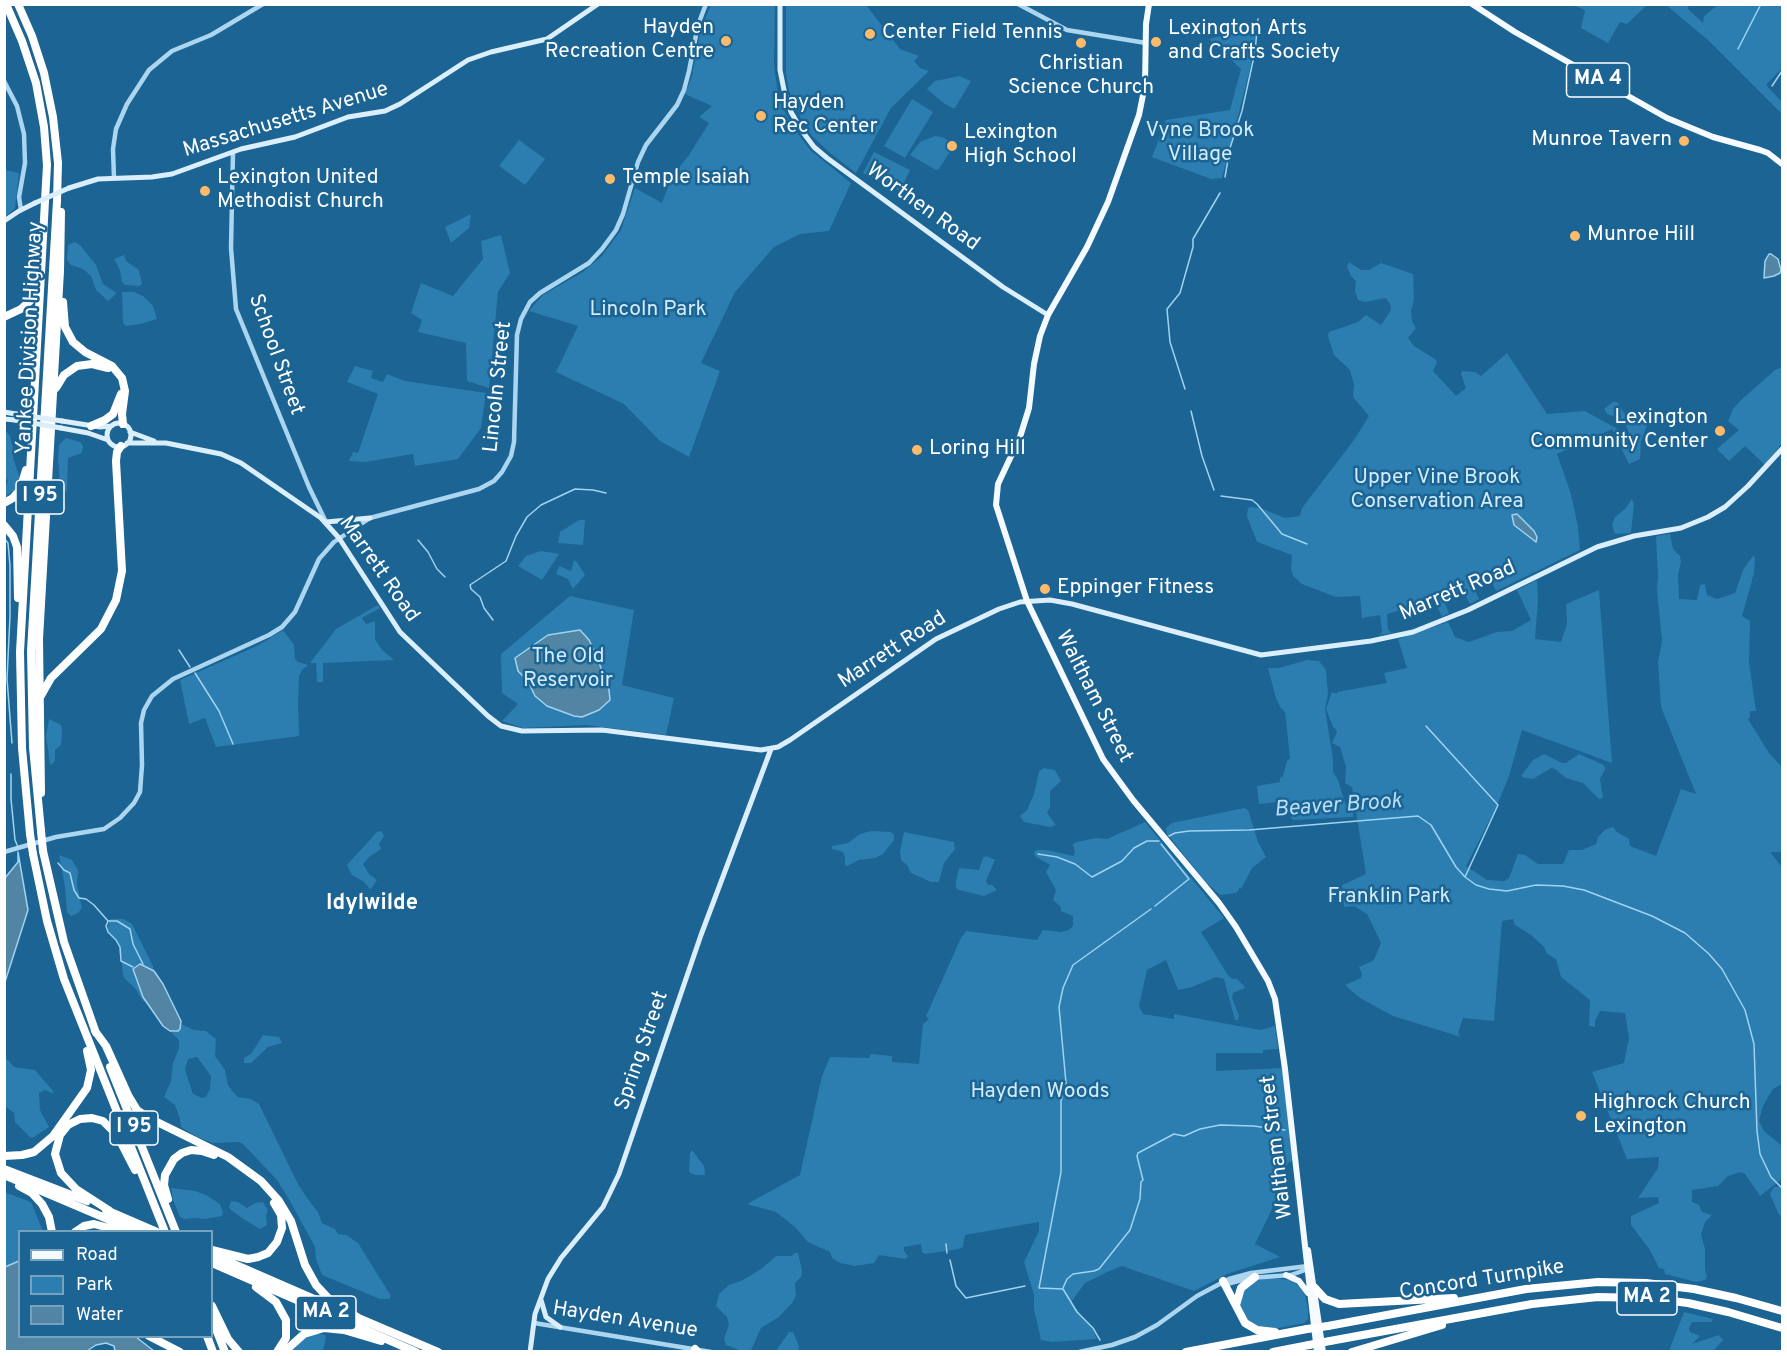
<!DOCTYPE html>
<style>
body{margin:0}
#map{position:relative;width:1787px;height:1356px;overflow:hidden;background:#1b6493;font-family:Overpass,sans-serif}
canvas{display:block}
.frame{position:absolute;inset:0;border:6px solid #fff;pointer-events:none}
.legend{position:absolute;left:18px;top:1230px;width:195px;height:108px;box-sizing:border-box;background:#1b6493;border:2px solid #76a2be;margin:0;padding:8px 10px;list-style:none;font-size:18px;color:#fff}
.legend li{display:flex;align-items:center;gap:12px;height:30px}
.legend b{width:30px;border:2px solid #76a2be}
</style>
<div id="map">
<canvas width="1787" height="1356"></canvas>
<div class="frame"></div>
<ul class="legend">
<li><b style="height:8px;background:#f4faff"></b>Road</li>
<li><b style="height:16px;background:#2b7eaf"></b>Park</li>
<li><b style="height:16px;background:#5284a4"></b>Water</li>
</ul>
</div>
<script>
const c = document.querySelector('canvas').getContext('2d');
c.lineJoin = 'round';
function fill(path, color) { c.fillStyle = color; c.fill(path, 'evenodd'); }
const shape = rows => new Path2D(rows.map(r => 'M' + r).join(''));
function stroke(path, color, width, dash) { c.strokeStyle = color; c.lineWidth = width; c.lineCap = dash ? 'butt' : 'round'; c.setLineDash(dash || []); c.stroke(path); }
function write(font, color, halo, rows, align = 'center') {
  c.font = font + ' Overpass,sans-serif'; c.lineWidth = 5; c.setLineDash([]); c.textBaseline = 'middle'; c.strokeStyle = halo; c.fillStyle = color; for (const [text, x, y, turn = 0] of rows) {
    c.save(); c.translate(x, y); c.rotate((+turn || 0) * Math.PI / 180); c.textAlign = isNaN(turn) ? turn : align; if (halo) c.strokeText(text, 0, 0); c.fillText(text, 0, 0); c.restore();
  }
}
fill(shape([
 [711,5,775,5,774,66,778,93,785,112,795,130,811,151,851,183,829,231,800,234,774,247,735,292,701,363,720,371,689,457,660,441,624,404,556,372,578,326,529,311,543,295,583,272,602,256,621,230,635,188,662,203,672,176,689,155,709,123,699,117,712,106,685,94,692,76,701,29],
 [786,5,866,5,900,49,919,56,914,61,920,68,929,71,891,108,856,173,829,152,812,136,801,119,789,91,786,74],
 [1573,5,1647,5,1627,24,1620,22,1608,43,1581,28,1585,10],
 [1666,5,1690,5,1687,8,1703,23,1704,16,1718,5,1782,5,1782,68,1766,85,1782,102,1782,114,1708,40],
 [1257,27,1250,69,1222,178,1211,179,1152,157,1166,120,1230,110,1241,69,1209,39],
 [959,76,971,81,955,108,952,108,942,102,927,89,935,81],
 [912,99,933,112,905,158,884,146],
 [935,136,942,137,955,144,939,169,936,170,910,155,920,142],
 [519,140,545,159,525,185,499,166],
 [874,152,910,170,900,191,863,173],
 [5,170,19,173,15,208,5,217],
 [471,214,469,228,451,243,445,227],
 [501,235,510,273,498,292,489,388,467,381,466,343,418,332,422,320,411,313,421,283,453,296,483,259,481,241],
 [75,242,80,245,96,265,103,284,115,292,116,294,108,301,96,290,91,276,83,269,71,265,67,260,68,245],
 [124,255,126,261,139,270,142,284,139,286,125,285,122,282,120,270,114,259],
 [1349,262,1361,270,1369,270,1381,263,1413,274,1414,299,1411,311,1412,321,1416,328,1408,338,1414,346,1435,359,1437,362,1433,371,1456,396,1466,388,1461,374,1462,371,1475,372,1481,376,1507,353,1547,414,1585,411,1630,436,1626,425,1619,418,1607,414,1604,409,1613,402,1617,402,1626,416,1635,420,1646,422,1649,420,1641,441,1640,459,1629,464,1612,429,1557,454,1571,494,1578,527,1580,550,1496,591,1488,574,1471,582,1479,599,1470,604,1463,591,1442,596,1449,613,1442,617,1432,595,1405,609,1387,614,1388,630,1392,633,1379,635,1382,632,1380,615,1362,618,1360,596,1336,597,1302,584,1293,576,1291,569,1292,555,1257,542,1247,516,1248,508,1251,507,1260,508,1285,518,1300,516,1302,508,1354,440,1369,416,1353,397,1354,385,1350,370,1334,355,1328,336,1329,332,1358,322,1366,315,1381,325,1391,310,1390,304,1386,298,1365,302,1358,300,1355,291,1356,281,1351,276,1347,267],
 [122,292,134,292,143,296,153,306,157,319,140,324,126,326,123,323],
 [355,366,373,371,371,378,383,382,387,374,405,381,486,393,481,428,458,459,415,466,413,454,365,462,349,461,353,452,358,453,378,394,347,382],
 [1782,367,1782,443,1765,465,1745,446,1729,461,1717,449,1739,430,1728,421,1733,409,1740,401,1775,370],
 [5,430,10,436,14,453,13,458,20,478,16,489,5,497,5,488,8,481,5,476],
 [66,438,80,442,83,446,82,453,68,458,67,492,60,484,58,458,59,445],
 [1632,499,1634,505,1631,533,1615,534,1612,525,1615,517,1625,509],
 [579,520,585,520,583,545,558,543,560,532],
 [1670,534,1673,549,1680,556,1681,562,1678,574,1679,599,1697,600,1700,585,1705,584,1707,595,1717,599,1735,593,1743,570,1753,556,1755,558,1754,573,1742,616,1750,621,1749,662,1756,711,1750,711,1750,718,1748,719,1769,753,1782,767,1782,852,1770,852,1782,867,1782,1084,1773,1089,1763,1106,1759,1121,1764,1131,1782,1146,1782,1179,1760,1196,1745,1174,1741,1172,1728,1176,1718,1186,1692,1190,1692,1202,1699,1205,1702,1212,1712,1215,1705,1222,1701,1234,1705,1249,1705,1269,1707,1277,1705,1280,1696,1282,1665,1274,1664,1269,1659,1268,1650,1250,1631,1225,1631,1216,1659,1203,1658,1197,1638,1198,1658,1168,1659,1157,1627,1159,1592,1072,1624,1063,1629,1038,1625,1013,1600,1011,1595,1021,1595,1027,1589,1026,1590,1000,1561,977,1556,959,1547,954,1544,947,1531,935,1515,925,1513,919,1502,921,1494,1021,1463,1018,1458,1033,1461,1037,1393,1016,1360,998,1345,985,1361,978,1362,974,1359,967,1374,960,1381,943,1367,914,1354,906,1344,907,1342,885,1366,874,1352,787,1345,783,1346,767,1340,747,1332,743,1337,732,1335,728,1333,727,1326,709,1332,692,1337,694,1337,692,1387,683,1384,673,1407,668,1398,639,1448,622,1455,637,1469,642,1497,632,1512,631,1531,620,1517,590,1537,580,1538,601,1535,639,1561,642,1567,624,1566,604,1599,590,1612,763,1522,730,1509,776,1496,808,1466,866,1487,880,1505,881,1509,878,1518,854,1525,855,1538,864,1563,864,1569,850,1582,850,1596,844,1598,837,1606,829,1613,827,1617,832,1629,839,1630,846,1656,856,1681,789,1696,794,1661,707,1658,662,1662,641,1657,589,1658,577,1656,536],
 [541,551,559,554,542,580,518,566,526,556],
 [574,560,577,562,585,575,573,589,568,579,556,574,559,566,571,571],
 [570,596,634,610,622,685,674,698,666,735,586,725,523,728,502,721,518,704,502,693,501,654],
 [378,605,380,608,362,618,366,624,375,621,375,639,382,650,394,660,323,663,323,682,317,682,316,663,310,663,336,629],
 [283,630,294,645,295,659,298,662,308,665,302,670,299,676,298,705,299,736,216,747,205,718,189,724,180,680,259,645],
 [1307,660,1319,661,1326,670,1328,694,1325,709,1333,759,1333,772,1338,780,1347,809,1353,813,1353,817,1293,820,1291,818,1288,801,1259,804,1257,786,1280,782,1280,778,1283,776,1287,761,1290,758,1285,712,1280,707,1276,698,1268,668,1279,668],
 [49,719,61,725,62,733,61,745,55,750,55,761,51,765,50,764,46,736],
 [1544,754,1562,763,1566,763,1579,754,1604,765,1605,769,1600,779,1603,798,1599,799,1583,783,1566,778,1555,769,1551,768,1533,779,1525,778,1521,776,1533,760],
 [1044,768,1055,770,1061,781,1050,791,1050,807,1047,813,1056,825,1050,827,1024,822,1020,816,1027,810,1034,794,1039,771],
 [1244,808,1248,810,1258,842,1266,857,1252,868,1241,889,1239,887,1239,890,1236,893,1220,895,1206,882,1167,834,1166,828,1172,823],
 [1145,822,1224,918,1201,932,1228,975,1232,979,1237,979,1245,987,1245,988,1233,993,1232,998,1239,1016,1238,1020,1235,1020,1224,979,1216,977,1192,987,1178,990,1166,960,1147,970,1139,1006,1143,1014,1174,1019,1174,1014,1260,1030,1275,1026,1278,1049,1263,1050,1263,1053,1216,1053,1216,1071,1282,1068,1293,1160,1288,1163,1272,1209,1255,1244,1280,1257,1227,1274,1194,1291,1122,1266,1107,1272,1085,1283,1071,1302,1092,1328,1097,1339,1052,1342,1041,1340,1034,1309,1034,1295,1024,1262,1039,1231,1039,1222,965,1235,963,1247,959,1249,925,1254,922,1252,921,1244,904,1247,904,1251,908,1256,905,1259,879,1255,874,1263,855,1266,840,1263,832,1258,830,1252,808,1242,795,1227,776,1212,747,1204,800,1175,822,1076,830,1057,869,1058,871,1054,892,1056,892,1062,919,1064,923,1024,929,1019,926,1016,961,938,966,931,1037,940,1043,930,1061,932,1069,930,1073,926,1073,916,1061,911,1061,907,1053,900,1056,890,1046,872,1050,865,1035,856,1034,852,1037,850,1047,850,1073,856,1075,853,1073,844,1077,842,1096,838,1107,839],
 [382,831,384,836,379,844,381,849,369,857,363,864,369,874,377,880,371,889,370,889,364,882,352,875,347,865,377,832],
 [871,831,891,832,894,835,894,840,883,854,875,858,859,860,847,866,845,865,845,858,843,852,832,849,832,846,848,843,860,834],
 [904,832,954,842,955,849,944,863,939,882,931,882,911,873,907,865,901,860,900,851],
 [59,855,72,860,78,870,77,885,82,908,78,913,71,916,67,912,65,887],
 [986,856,995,860,986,881,988,885,992,885,997,890,984,896,959,890,956,888,956,882,959,868,979,870,983,858],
 [111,919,123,919,132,924,153,966,154,971,147,967,133,967,133,969,140,990,147,1003,143,1001,135,988,125,979,123,975,120,947,108,930,109,920],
 [181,1024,194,1030,206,1031,216,1039,215,1056,225,1070,228,1085,233,1092,238,1097,251,1099,259,1104,298,1184,307,1198,318,1212,322,1223,335,1229,338,1234,346,1235,358,1243,391,1296,389,1299,380,1299,322,1275,316,1259,315,1247,290,1201,277,1180,243,1144,239,1142,213,1143,197,1137,181,1127,180,1119,175,1105,164,1097,171,1081,173,1063,179,1048,179,1040,170,1031,175,1032,180,1029],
 [197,1057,211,1076,210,1089,206,1097,202,1098,193,1094,185,1070,188,1059],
 [263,1035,279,1037,282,1043,268,1047,251,1063,244,1063,244,1058,251,1054],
 [4,1059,8,1060,14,1067,35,1070,53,1091,54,1094,45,1090,39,1093,40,1110,49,1127,34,1137,31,1138,15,1122,14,1113,5,1106],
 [692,1150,704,1166,705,1175,695,1175,689,1172,690,1154],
 [1780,1186,1782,1188,1782,1218,1778,1213,1770,1194,1774,1187],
 [171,1188,195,1191,206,1195,220,1204,223,1213,222,1216,205,1219,195,1218,184,1219,180,1217,173,1200],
 [4,1192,31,1202,43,1231,20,1232,19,1261,5,1267],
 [231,1201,238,1202,247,1208,255,1203,263,1202,268,1210,266,1215,267,1225,260,1229,245,1220,231,1210,229,1207],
 [795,1253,798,1253,802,1270,801,1277,795,1283,796,1296,792,1303,779,1317,761,1328,751,1350,747,1351,739,1350,726,1345,724,1339,729,1325,727,1317,716,1306,719,1294,729,1285,741,1281,761,1269,776,1256,791,1256],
 [1266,1278,1291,1280,1300,1287,1305,1295,1308,1309,1308,1319,1304,1323,1269,1330,1257,1328,1248,1322,1242,1314,1238,1301,1242,1289,1253,1281],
 [1684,1312,1713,1319,1712,1322,1692,1322,1689,1328,1690,1332,1700,1336,1692,1344,1719,1335,1723,1340,1713,1351,1669,1351],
 [789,1332,792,1332,794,1334,799,1346,798,1351,776,1351],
 [316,1333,325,1335,326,1337,323,1351,291,1352,304,1338]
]), '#2b7eaf');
const water = shape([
 [1771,254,1778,259,1781,270,1780,273,1774,276,1764,278,1765,261,1769,254,1771,254],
 [1517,514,1534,531,1537,537,1536,542,1514,525,1512,515,1517,514],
 [580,630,589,640,596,654,609,690,610,700,599,710,582,717,574,716,547,706,535,696,528,681,518,671,515,658,548,635,580,630],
 [18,852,28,910,5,982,5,878,18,862,18,852],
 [140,964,154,971,163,984,181,1021,180,1029,178,1031,170,1031,163,1026,143,997,133,969,140,964],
 [19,1261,20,1336,136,1337,154,1351,115,1351,114,1346,106,1343,96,1345,87,1351,5,1351,5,1267,19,1261]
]);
fill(water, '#5284a4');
stroke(water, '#9fd3f1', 1.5);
stroke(shape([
 [1738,49,1761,4],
 [1772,86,1782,71],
 [1225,177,1230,148,1242,111,1255,52,1258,19],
 [1185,389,1170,342,1167,309,1180,293,1193,247,1193,239,1220,193],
 [1191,411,1202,456,1214,490],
 [1221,496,1252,500,1257,504,1282,534,1307,544],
 [4,538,8,543,10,566,10,616,7,679,12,743],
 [418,540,428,552,437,569,445,577],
 [493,620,484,608,480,597,471,589,470,585,506,561,516,536,527,517,541,505,575,489,593,490,606,493],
 [179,650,190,667],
 [195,673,219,711,233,744],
 [1426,726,1498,805,1465,877],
 [11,774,11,799,15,840,18,847],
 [1169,836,1175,833,1189,831,1249,830,1418,816,1431,825,1456,867,1465,877,1476,885,1489,889,1507,891,1536,885,1563,886,1584,890,1652,916,1685,933,1709,954,1722,969,1745,1010,1754,1044,1757,1131,1760,1154,1771,1177,1782,1188],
 [1038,854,1057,857,1075,864,1092,877,1122,861,1134,848,1147,841,1159,841],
 [58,863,64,870,70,873,74,890,79,898,86,899,94,905,108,921,106,926,108,932,116,940,120,947,121,961,133,967],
 [1155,906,1189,879,1161,844],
 [108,921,117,921,130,929,133,944,143,964],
 [946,1244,947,1253],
 [950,1260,956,1286,966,1298,1025,1286],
 [1063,1288,1067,1279,1073,1274,1094,1271,1099,1269,1130,1230,1140,1199,1141,1182,1143,1180,1137,1156,1138,1153,1174,1134,1184,1136,1200,1129,1220,1125,1253,1126,1285,1130],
 [1100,1340,1093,1328,1077,1312,1063,1289,1039,1288,1061,1172,1061,1101,1066,1083,1059,1007,1063,988,1073,965,1151,909]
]), '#9fd3f1', 1.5);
stroke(shape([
 [1018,4,1067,30,1146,43],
 [4,81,17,106,24,134,25,163,19,197,21,210],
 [233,152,231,248,236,309,309,487,326,522],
 [114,178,113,149,116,129,127,104,149,70,172,51,211,35,263,4],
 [4,852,56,837,104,829,120,818,134,803,140,792,142,765,141,723,144,710,152,696,173,679,269,635,282,627,295,612,319,559,334,542,370,518,479,489,494,481,502,472,511,456,514,442,517,335,521,319,530,302,540,293,589,263,602,249,616,230,623,214,638,162,646,145,677,105,684,90,689,71,698,25,706,4],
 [1223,1285,1250,1278,1291,1275,1308,1269],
 [534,1323,711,1352],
 [1079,1352,1112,1345,1135,1337,1157,1325,1197,1296,1229,1279,1251,1273,1308,1266]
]), '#acd6ef', 4.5);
stroke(shape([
 [780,4,780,70,784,90,791,112,802,131,814,147,827,158,1003,287,1048,315],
 [69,188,98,179,152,177,172,174,241,149,295,137,348,117,385,111,400,104,468,60,491,52,547,39,598,4],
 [4,221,19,211,35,203],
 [4,412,16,414],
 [4,419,15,420],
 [62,421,100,427,111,426],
 '107 435a12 12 0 1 1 24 0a12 12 0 1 1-24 0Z',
 [61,428,88,433,108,440],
 [130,432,154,441],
 [127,443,166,443,221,454,241,463,321,518,339,538,400,632,488,716,501,726,522,731,602,730,761,750,778,747,790,740,936,639,999,609,1020,602,1050,600,1072,604,1261,655,1371,641,1413,632,1468,610,1597,547,1634,536,1681,528,1708,517,1725,507,1748,486,1782,449],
 [326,522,370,518],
 [541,1300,546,1317,560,1327],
 [530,1352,535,1314,548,1279,561,1258,603,1207,619,1174,701,935,771,749]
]), '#daeefb', 5);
stroke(shape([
 [1149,4,1146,24,1145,85,1139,115,1108,202,1087,247,1048,315,1040,336,1034,364,1029,408,1020,437,998,484,996,505,1027,601,1103,759,1133,800,1219,903,1236,927,1268,981,1275,999,1285,1069,1317,1352],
 [1472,4,1515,32,1667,118,1713,137,1760,150,1768,153,1782,164],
 [1308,1250,1323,1352],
 [1286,1275,1299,1281,1308,1293]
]), '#f4faff', 6);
stroke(shape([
 [6,4,22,41,36,83,44,127,47,165,20,652,22,748,30,834],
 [18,4,32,36,44,73,53,117,58,163,57,201,31,651,33,747,41,831],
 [63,302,65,327,73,342,85,352,112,366,122,378,125,391,122,414,123,424],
 [4,317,21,309,30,301,35,293,37,281],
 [56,388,64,375,77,366,92,364,108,368],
 [91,426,105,420,113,414,121,394],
 [4,503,13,498,20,490,26,470],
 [4,525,13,536,17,547,18,598],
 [39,699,51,678,101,629,116,600,122,571,116,461,117,452,121,446],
 [41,793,39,639,60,271,61,212],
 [43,851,64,942,96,1033],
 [33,854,47,921,64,979,165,1232],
 [95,1031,106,1046,128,1095,137,1110,149,1118,228,1157,261,1181,279,1201,291,1221,305,1265,316,1285,330,1300,360,1319],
 [110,1067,176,1232],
 [4,1156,22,1155,34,1152,53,1136,87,1088,91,1070,87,1051],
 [4,1169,87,1201],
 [4,1175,138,1232],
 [19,1186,32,1193,42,1204,49,1217,52,1232],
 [168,1199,164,1185,165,1175,174,1159,182,1153,191,1150,202,1151,214,1155],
 [106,1210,157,1232],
 [110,1211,76,1189,61,1173,55,1154,60,1135,68,1125,80,1119,92,1118,103,1121,117,1135,135,1170],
 [75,1232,84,1226,94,1224,124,1232],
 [212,1250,248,1259,258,1257,268,1253,277,1242,282,1228,281,1215,274,1203],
 [213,1255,337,1309],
 [212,1263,416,1352],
 [1223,1281,1245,1323,1257,1330,1275,1332],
 [256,1287,276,1302,286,1320,286,1338,277,1352],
 [1314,1287,1325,1299,1339,1304,1454,1298],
 [1236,1305,1241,1288,1255,1277],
 [212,1306,228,1339,239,1352],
 [356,1317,438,1352],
 [212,1319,225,1352],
 [1328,1326,1526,1289,1598,1282,1646,1283,1694,1289,1736,1298,1782,1311],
 [149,1336,180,1352],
 [207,1336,213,1352],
 [1330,1341,1532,1304,1598,1297,1646,1298,1688,1303,1728,1312,1782,1328],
 [695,1349,698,1352],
 [284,1352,304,1334,324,1328,344,1330,381,1341],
 [1186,1352,1307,1329],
 [1273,1352,1309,1345],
 [1352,1352,1442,1325]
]), '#fff', 8);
stroke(shape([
 [35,203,69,188],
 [16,414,62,421],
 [15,420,61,428]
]), '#daeefb', 5);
stroke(shape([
 [41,831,43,851],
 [30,834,33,854],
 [1307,1329,1328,1326],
 [1309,1345,1330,1341]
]), '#fff', 8);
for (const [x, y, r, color] of [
 [870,34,6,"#ffba6a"],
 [726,41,6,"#ffba6a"],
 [1156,42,6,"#ffba6a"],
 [1081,43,6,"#ffba6a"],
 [761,116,6,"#ffba6a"],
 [1684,141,6,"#ffba6a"],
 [952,146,6,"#ffba6a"],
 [610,179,6,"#ffba6a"],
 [205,191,6,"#ffba6a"],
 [1575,236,6,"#ffba6a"],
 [1720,431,6,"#ffba6a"],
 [917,450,6,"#ffba6a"],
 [1045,589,6,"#ffba6a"],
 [1581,1116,6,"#ffba6a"]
]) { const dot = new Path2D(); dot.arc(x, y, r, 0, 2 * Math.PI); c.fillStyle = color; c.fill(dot); stroke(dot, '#1b6493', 2); }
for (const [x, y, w] of [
 [1598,80,63],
 [40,497,48],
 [134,1128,48],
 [1647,1298,60],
 [326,1313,60]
]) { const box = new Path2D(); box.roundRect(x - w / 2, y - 17, w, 34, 4.5); c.fillStyle = '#1b6493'; c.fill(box); stroke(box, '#fff', 1.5); }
write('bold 20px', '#fff', null, [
 ["MA 4",1598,80],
 ["I 95",40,497],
 ["I 95",134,1128],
 ["MA 2",1647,1298],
 ["MA 2",326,1313]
]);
write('21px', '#fff', '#1b6493', [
 ["Hayden",714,29,"right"],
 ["Recreation Centre",714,53,"right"],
 ["Lexington Arts",1168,30],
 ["and Crafts Society",1168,54],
 ["Center Field Tennis",882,34],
 ["Christian",1081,65,"center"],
 ["Science Church",1081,89,"center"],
 ["Hayden",773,104],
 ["Rec Center",773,128],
 ["Lexington",964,134],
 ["High School",964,158],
 ["Munroe Tavern",1672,141,"right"],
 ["Lexington United",217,179],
 ["Methodist Church",217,203],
 ["Temple Isaiah",622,179],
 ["Munroe Hill",1587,236],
 ["Lexington",1708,419,"right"],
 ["Community Center",1708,443,"right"],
 ["Loring Hill",929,450],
 ["Eppinger Fitness",1057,589],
 ["Highrock Church",1593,1104],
 ["Lexington",1593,1128]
], 'left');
write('21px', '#fff', '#1b6493', [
 ["Massachusetts Avenue",286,121,-17],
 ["Worthen Road",922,208,36],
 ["Yankee Division Highway",31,338,-87],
 ["School Street",275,355,70],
 ["Lincoln Street",499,387,-84],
 ["Marrett Road",378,570,55],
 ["Marrett Road",1458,592,-23],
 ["Marrett Road",893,651,-33],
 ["Waltham Street",1093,697,63],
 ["Spring Street",643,1051,-71],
 ["Waltham Street",1278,1147,-97],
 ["Concord Turnpike",1482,1281,-9],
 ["Hayden Avenue",625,1321,9]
]);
write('21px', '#d3ecfb', '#1b6493', [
 ["Vyne Brook",1200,132],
 ["Village",1200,156],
 ["Lincoln Park",648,311],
 ["Upper Vine Brook",1437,479],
 ["Conservation Area",1437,503],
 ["The Old",568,658],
 ["Reservoir",568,682],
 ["Franklin Park",1389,898],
 ["Hayden Woods",1040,1093]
]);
write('italic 22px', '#b9dff6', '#1b6493', [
 ["Beaver Brook",1338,807,-4]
]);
write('bold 22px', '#fff', '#1b6493', [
 ["Idylwilde",372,905]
]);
</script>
